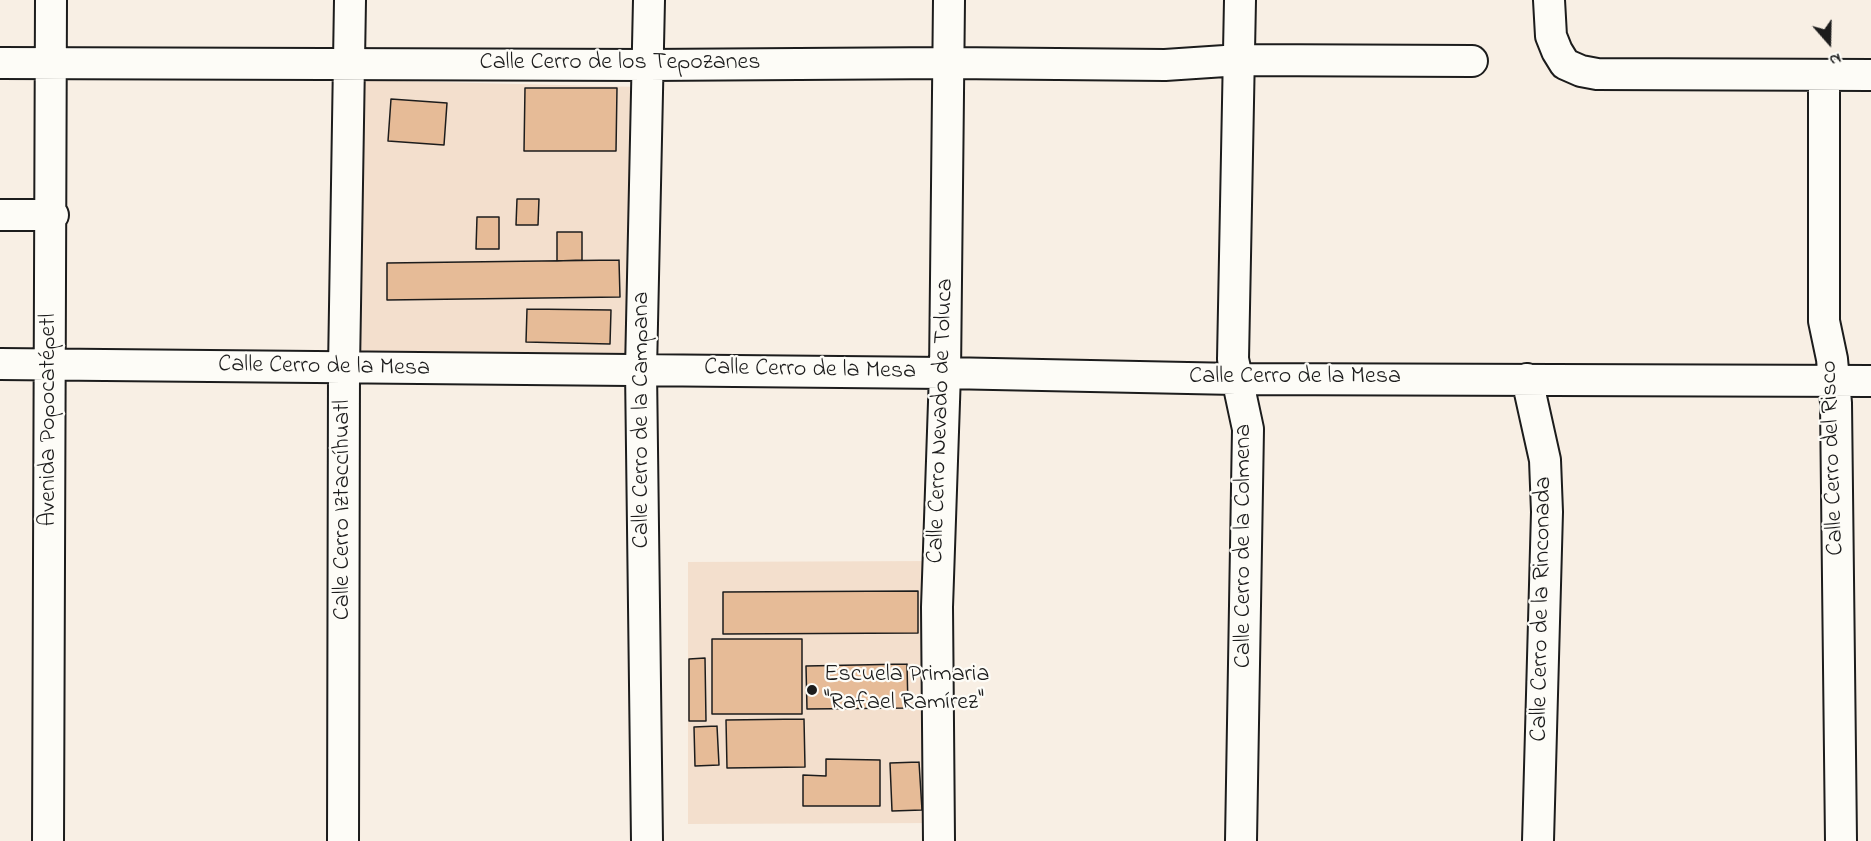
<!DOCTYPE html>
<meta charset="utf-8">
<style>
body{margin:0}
#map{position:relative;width:1871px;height:841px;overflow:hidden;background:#f8efe4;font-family:"Indie Flower",sans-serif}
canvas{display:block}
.north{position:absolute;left:1799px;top:12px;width:60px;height:60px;-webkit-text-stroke:4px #fdfcf7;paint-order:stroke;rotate:160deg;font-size:16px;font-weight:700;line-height:24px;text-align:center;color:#1c1c1c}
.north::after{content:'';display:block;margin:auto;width:21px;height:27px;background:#1c1c1c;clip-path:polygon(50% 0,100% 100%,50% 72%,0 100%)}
</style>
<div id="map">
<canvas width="1871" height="841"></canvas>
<div class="north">N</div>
</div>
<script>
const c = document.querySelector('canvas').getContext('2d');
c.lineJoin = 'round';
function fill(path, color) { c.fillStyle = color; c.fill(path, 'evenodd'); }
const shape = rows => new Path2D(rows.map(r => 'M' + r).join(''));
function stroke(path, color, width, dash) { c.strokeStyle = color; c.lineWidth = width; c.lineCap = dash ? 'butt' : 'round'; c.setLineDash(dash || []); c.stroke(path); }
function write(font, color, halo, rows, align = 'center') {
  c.font = font + ' "Indie Flower",sans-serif'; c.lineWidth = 4.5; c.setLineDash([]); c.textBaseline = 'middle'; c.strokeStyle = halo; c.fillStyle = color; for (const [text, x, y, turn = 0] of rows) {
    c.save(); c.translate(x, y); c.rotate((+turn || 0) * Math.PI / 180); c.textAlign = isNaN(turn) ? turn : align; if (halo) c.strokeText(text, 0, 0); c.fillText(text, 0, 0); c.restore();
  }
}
fill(shape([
 [356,80,640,87,634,354,357,356],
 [935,561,935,823,688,824,688,562]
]), '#f3dfcd');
const building = shape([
 [525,88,617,88,616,151,524,151,525,88],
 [391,99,447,103,444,145,388,141,391,99],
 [517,199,539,199,538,225,516,225,517,199],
 [477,217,499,217,499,249,476,249,477,217],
 [557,232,582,232,582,260,557,261,557,232],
 [619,260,620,297,387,300,387,263,619,260],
 [527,309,611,310,610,344,526,342,527,309],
 [918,591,918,633,723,634,723,592,918,591],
 [712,639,802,639,802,714,712,714,712,639],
 [705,658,706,721,689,721,689,659,705,658],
 [907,664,908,708,807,709,806,666,907,664],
 [804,719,805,767,727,768,726,720,804,719],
 [717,726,719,765,695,766,694,727,717,726],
 [826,759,880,760,880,806,803,806,803,775,826,776,826,759],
 [919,762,922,810,892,811,890,763,919,762]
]);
fill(building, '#e6bb97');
stroke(building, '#1c1c1c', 1.5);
const minor = shape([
 [1240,0,1233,359,1248,429,1241,841],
 [1549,0,1551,36,1557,51,1565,64,1581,71,1597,74,1871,75],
 [0,63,648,65,949,63,1165,65,1240,60,1472,61],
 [1824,75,1824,321,1832,359,1836,403,1841,841],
 [0,215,53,215],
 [0,364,945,373,1236,379,1871,381],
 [1527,379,1545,460,1547,512,1538,841],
 [48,841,51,0],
 [343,841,344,368,350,0],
 [647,841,641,370,649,0],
 [939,841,937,607,945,373,949,0]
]);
stroke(minor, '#1c1c1c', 34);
stroke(minor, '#fdfcf7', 30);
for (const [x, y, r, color] of [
 [812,690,6,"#1c1c1c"]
]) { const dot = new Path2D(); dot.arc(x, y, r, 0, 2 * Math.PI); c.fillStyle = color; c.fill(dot); stroke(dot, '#fdfcf7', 2); }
write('24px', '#1c1c1c', '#fdfcf7', [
 ["Calle Cerro de los Tepozanes",620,64],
 ["Calle Cerro de la Mesa",324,368,1],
 ["Calle Cerro de la Mesa",810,371,1],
 ["Calle Cerro de la Mesa",1295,378],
 ["Avenida Popocatépetl",50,420,-90],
 ["Calle Cerro de la Campana",643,420,-90],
 ["Calle Cerro Nevado de Toluca",942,421,-88],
 ["Calle Cerro del Risco",1834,458,-92],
 ["Calle Cerro Iztaccíhuatl",344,510,-90],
 ["Calle Cerro de la Colmena",1245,546,-90],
 ["Calle Cerro de la Rinconada",1543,609,-89]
]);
write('24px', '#1c1c1c', '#fdfcf7', [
 ["Escuela Primaria",824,676],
 ["\"Rafael Ramírez\"",824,704]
], 'left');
</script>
